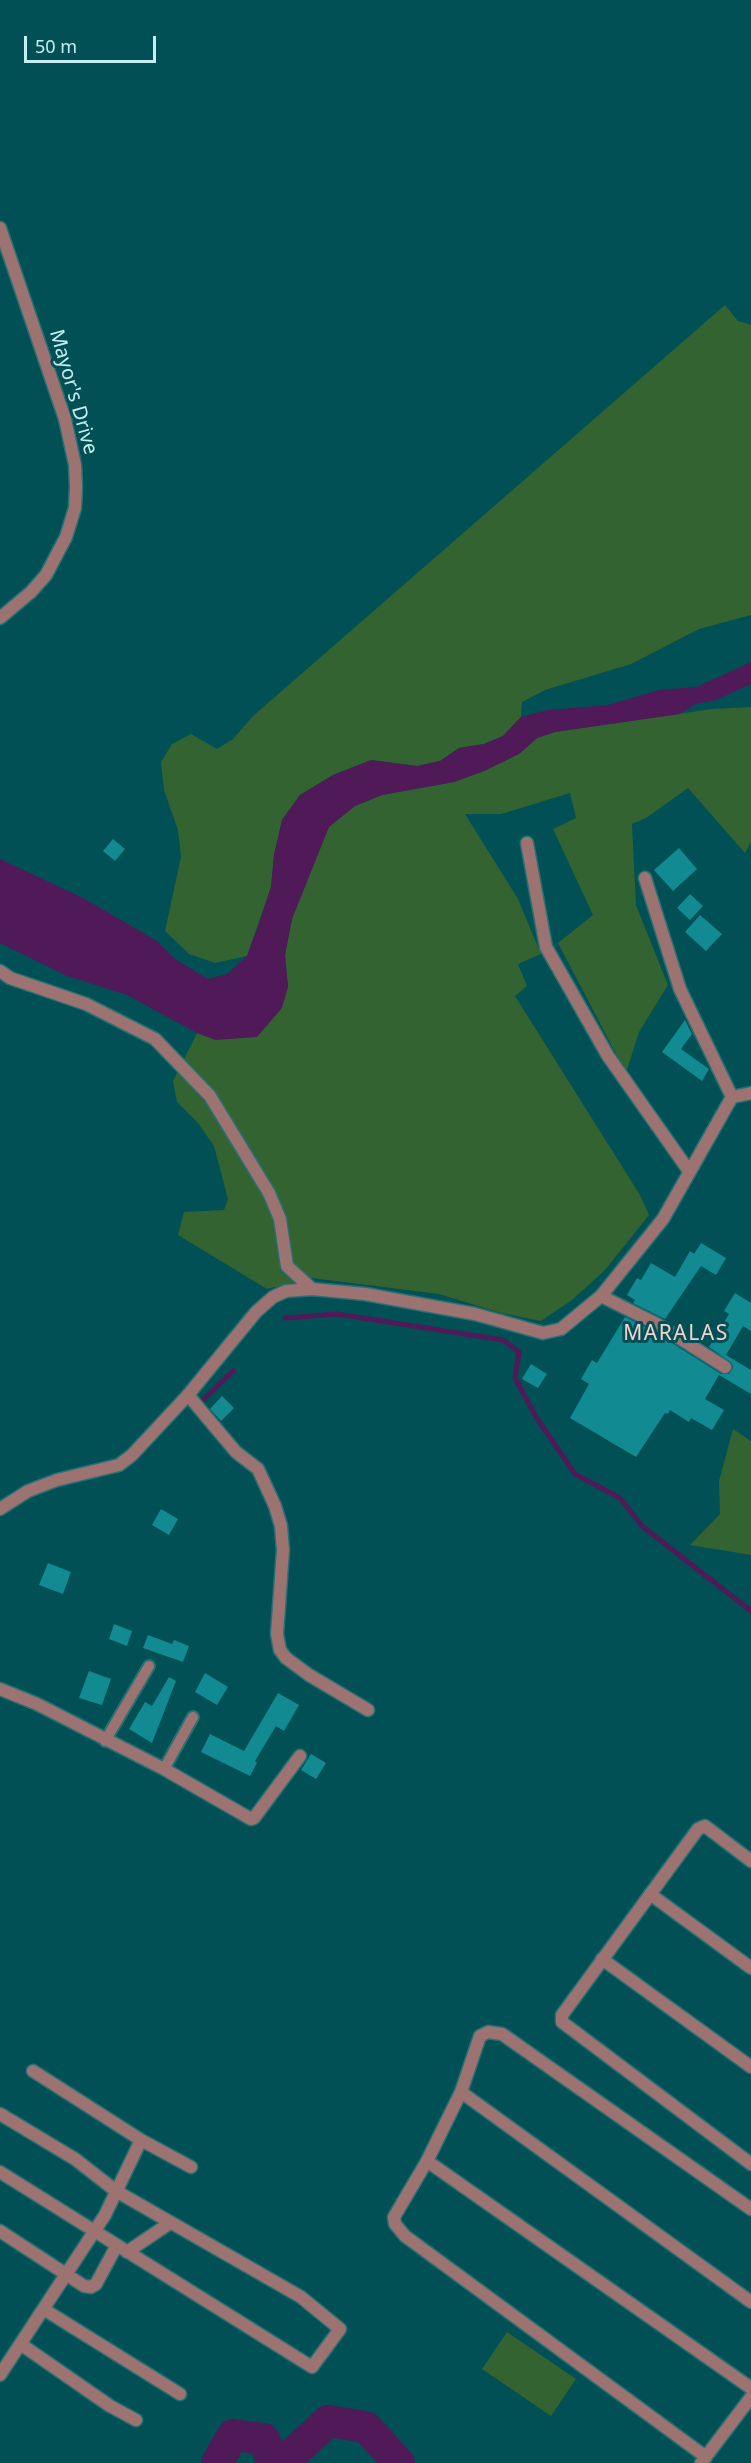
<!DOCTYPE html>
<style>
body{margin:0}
#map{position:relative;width:751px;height:2463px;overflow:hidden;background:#005055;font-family:"Noto Sans",sans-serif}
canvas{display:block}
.scale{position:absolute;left:24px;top:36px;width:132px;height:27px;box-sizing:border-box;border:3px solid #c6eef2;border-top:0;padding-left:8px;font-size:18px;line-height:21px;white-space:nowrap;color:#c6eef2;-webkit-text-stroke:4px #005055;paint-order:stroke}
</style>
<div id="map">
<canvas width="751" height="2463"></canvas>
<div class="scale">50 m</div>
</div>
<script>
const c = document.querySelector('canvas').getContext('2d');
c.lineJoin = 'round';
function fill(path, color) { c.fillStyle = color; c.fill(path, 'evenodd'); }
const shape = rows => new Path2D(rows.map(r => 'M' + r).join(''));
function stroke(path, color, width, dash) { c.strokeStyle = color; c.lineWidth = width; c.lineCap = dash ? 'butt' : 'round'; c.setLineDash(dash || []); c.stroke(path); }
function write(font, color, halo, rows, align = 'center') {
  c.font = font + ' "Noto Sans",sans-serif'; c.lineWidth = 6; c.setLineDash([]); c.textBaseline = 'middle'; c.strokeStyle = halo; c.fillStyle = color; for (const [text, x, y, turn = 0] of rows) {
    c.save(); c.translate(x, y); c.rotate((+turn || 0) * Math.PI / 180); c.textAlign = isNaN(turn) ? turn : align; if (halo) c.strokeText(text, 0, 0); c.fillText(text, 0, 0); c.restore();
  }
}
fill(shape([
 [725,305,738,321,751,325,751,615,699,629,631,664,545,690,522,702,521,717,503,736,484,744,459,748,440,761,417,766,371,760,333,775,300,795,282,820,274,855,271,887,247,956,215,963,189,954,165,931,181,857,178,830,164,790,161,762,172,744,191,734,217,749,233,739,253,716],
 [751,707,751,842,745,853,688,788,646,818,632,824,636,905,668,985,639,1032,626,1073,558,943,593,915,553,829,576,818,570,793,501,814,465,814,518,899,541,954,518,964,527,986,515,996,640,1195,649,1215,605,1270,572,1300,541,1321,501,1313,439,1294,312,1278,267,1289,178,1235,184,1212,224,1210,228,1199,214,1146,198,1123,177,1102,173,1081,197,1033,216,1040,288,987,285,955,292,918,329,826,355,806,382,795,454,782,484,771,519,754,537,738,555,732,712,709],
 [733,1429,751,1441,751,1555,690,1545,720,1514,719,1481],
 [507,2332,576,2379,551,2416,482,2369]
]), '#336330');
fill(shape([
 [751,662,751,684,716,700,696,704,680,714,555,732,537,738,519,754,484,771,454,782,382,795,355,806,329,827,292,919,285,955,288,987,282,1008,257,1037,216,1040,197,1033,127,995,67,976,0,943,0,859,83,898,157,941,175,959,208,979,227,974,247,956,257,929,271,887,274,855,282,820,300,795,333,775,371,760,417,766,440,761,459,748,484,744,503,736,521,717,548,710,608,705,659,690,697,687]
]), '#501958');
stroke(shape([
 [285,1318,337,1314,503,1340,519,1352,515,1378,536,1417,575,1474,620,1498,642,1526,751,1611],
 [202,1401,233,1371]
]), '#501958', 5);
stroke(shape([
 [217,2463,233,2435,264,2439,272,2461,281,2463],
 [283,2463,328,2421,366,2427,399,2463]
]), '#501958', 32);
fill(shape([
 [113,839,125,849,115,861,103,851],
 [679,848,697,869,673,891,654,870],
 [690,894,703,906,690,920,677,908],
 [700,915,722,934,706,951,685,932],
 [685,1020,692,1034,681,1049,709,1069,702,1081,662,1052],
 [701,1243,726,1258,716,1275,701,1266,665,1319,633,1303,635,1300,627,1295,637,1278,641,1280,651,1263,675,1277,690,1251,694,1254],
 [735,1293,751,1303,751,1331,743,1326,726,1355,751,1370,751,1394,719,1375,705,1399,724,1410,712,1430,691,1418,689,1422,670,1410,668,1414,665,1413,636,1457,570,1418,589,1384,581,1379,592,1360,597,1363,625,1317,653,1331,721,1374,729,1374,733,1368,732,1363,709,1347,729,1314,724,1311],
 [531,1364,547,1374,538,1388,522,1379],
 [222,1396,234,1408,221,1421,210,1409],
 [161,1509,178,1519,169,1535,152,1525],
 [48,1563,71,1572,63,1594,39,1585],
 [114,1624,132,1631,127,1646,109,1639],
 [148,1635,172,1644,174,1640,189,1646,183,1662,143,1648],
 [89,1671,111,1679,102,1705,79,1698],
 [205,1673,228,1687,217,1705,195,1692],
 [169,1677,176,1681,152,1743,129,1729,145,1702,152,1706],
 [278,1693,299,1705,284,1731,276,1726,255,1761,257,1763,250,1776,201,1752,210,1734,244,1751],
 [311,1754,326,1763,316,1779,301,1770]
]), '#128a92');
const service = shape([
 [105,1741,149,1666],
 [164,1769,193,1717]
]);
const minor = shape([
 [527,843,546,947,608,1056,689,1171],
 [645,878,680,989,732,1097],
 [0,971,10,978,86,1004,155,1039,210,1096,269,1193,280,1219,287,1266,312,1289],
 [601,1296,657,1324,725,1367],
 [188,1395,236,1452,258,1469,275,1506,281,1526,283,1550,277,1634,280,1650,286,1658,309,1675,368,1710],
 [0,1689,37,1704,164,1769,251,1819,254,1818,300,1756],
 [751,1861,705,1826,698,1829,562,2015,562,2022,751,2164],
 [650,1894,751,1968],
 [602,1959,751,2067],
 [33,2071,141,2140],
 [461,2092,751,2302],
 [0,2114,75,2159,116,2191,301,2297,340,2329,312,2367,0,2172],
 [427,2161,751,2388],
 [0,2231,84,2286,91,2287,96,2284,117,2245],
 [127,2252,170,2223],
 [45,2310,180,2394],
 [22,2345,110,2406,136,2420],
 [0,2375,105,2215,141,2140,191,2167],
 [706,2457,405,2236,395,2224,394,2217,427,2161,461,2092,480,2036,488,2032,502,2034,751,2209],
 [701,2463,751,2397]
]);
const tertiary = shape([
 [0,228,65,419,75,465,76,486,75,508,66,537,46,575,31,592,0,618],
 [0,1509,28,1491,57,1480,119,1465,132,1455,188,1395,256,1312,273,1297,286,1291,312,1289,365,1294,475,1314,543,1333,561,1329,601,1296,663,1219,732,1097,751,1093]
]);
stroke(service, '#287074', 14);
stroke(minor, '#287074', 15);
stroke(tertiary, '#287074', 15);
stroke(service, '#9d7371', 10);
stroke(minor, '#9d7371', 12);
stroke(tertiary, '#9d7371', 12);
write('20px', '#c6eef2', '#005055', [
 ["Mayor's Drive",73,392,74]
]);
c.letterSpacing = '1.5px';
write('21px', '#f5d1cf', '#005055', [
 ["MARALAS",676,1334]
]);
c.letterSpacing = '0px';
</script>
